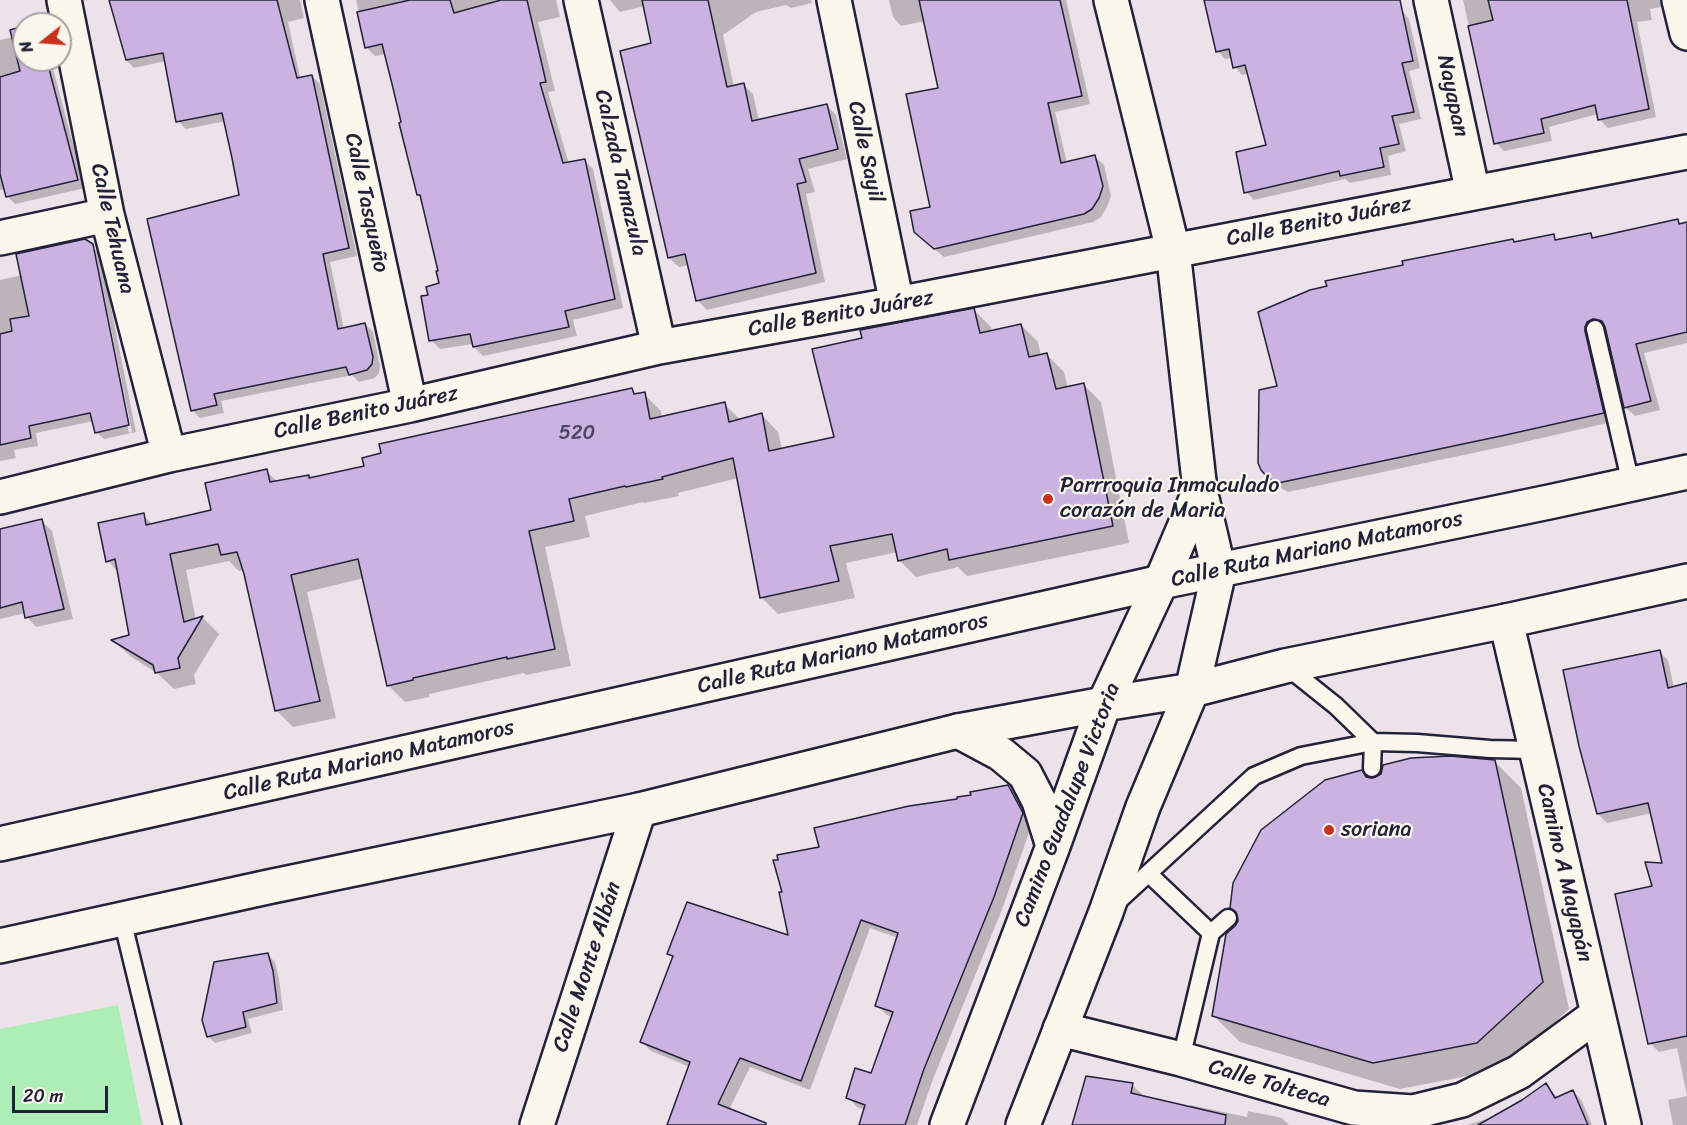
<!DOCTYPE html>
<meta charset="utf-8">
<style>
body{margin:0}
#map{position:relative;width:1687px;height:1125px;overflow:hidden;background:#ede2e9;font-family:Sriracha,sans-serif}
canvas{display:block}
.north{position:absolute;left:12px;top:12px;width:60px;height:60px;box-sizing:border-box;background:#fbf7ec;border:2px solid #a4a2a5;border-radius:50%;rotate:253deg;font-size:16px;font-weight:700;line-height:24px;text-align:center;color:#22223b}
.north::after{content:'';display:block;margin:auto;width:21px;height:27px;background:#c8321e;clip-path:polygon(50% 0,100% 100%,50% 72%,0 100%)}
.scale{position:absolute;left:12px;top:1086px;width:96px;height:27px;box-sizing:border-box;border:3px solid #22223b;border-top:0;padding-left:8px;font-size:18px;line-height:21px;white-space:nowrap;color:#22223b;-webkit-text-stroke:4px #fbf7ec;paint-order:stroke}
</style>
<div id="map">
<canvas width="1687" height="1125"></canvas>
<div class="north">N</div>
<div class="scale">20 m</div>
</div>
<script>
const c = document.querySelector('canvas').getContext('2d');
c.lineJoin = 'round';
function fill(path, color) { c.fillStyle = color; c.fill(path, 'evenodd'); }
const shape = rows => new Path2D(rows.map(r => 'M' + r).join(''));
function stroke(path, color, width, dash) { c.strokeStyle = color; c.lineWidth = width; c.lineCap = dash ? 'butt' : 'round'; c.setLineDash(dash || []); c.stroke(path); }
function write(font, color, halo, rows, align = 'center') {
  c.font = font + ' Sriracha,sans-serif'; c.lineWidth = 4.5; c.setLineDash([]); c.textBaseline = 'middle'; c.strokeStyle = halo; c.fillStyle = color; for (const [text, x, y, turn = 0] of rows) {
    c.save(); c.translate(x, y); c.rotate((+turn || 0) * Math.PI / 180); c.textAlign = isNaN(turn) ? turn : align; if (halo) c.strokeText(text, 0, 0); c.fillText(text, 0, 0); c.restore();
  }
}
fill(shape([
 [118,1005,142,1125,0,1125,0,1029]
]), '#adeeb6');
fill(shape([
 [114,0,300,0,304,18,288,22,300,77,302,79,312,76,320,84,357,256,330,262,344,329,365,324,373,332,380,366,379,373,375,378,359,382,352,375,221,401,224,413,200,418,192,410,241,196,226,121,186,129,178,121,166,61,134,68,126,60,111,2],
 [356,0,556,0,560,17,538,22,555,91,548,92,569,164,584,160,593,169,623,308,573,320,577,336,483,356,474,347,473,344,440,349,431,340,430,296,441,284,440,272,422,199,418,195,386,54,375,56,366,47],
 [610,0,811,0,812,3,791,8,786,5,756,12,723,35,734,87,743,84,753,94,759,121,826,105,836,115,847,159,808,169,815,192,806,194,825,282,707,310,697,300,689,265,679,267,669,258,653,44,645,6,620,12],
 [889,0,1066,0,1090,104,1055,112,1067,163,1095,157,1104,165,1111,196,1107,207,1101,217,1093,222,944,257,924,240,932,208,940,89,925,21,901,26,893,17],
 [1206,0,1394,0,1409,19,1420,68,1409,71,1421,119,1399,124,1406,151,1388,156,1391,175,1350,183,1345,179,1254,200,1246,192,1268,146,1249,73,1242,75,1235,67,1233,58,1225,59,1218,51],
 [1463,0,1660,0,1661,7,1650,9,1652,20,1637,22,1656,117,1608,128,1600,120,1598,114,1549,127,1552,141,1504,151,1496,143],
 [24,28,24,60,57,60,58,67,53,69,85,188,15,204,7,196,5,189,0,190,0,40,13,37],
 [1677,221,1681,225,1687,224,1687,343,1644,353,1660,410,1635,416,1625,407,1607,328,1602,328,1612,422,1511,445,1288,492,1279,487,1269,477,1279,388,1513,241,1516,244,1553,236,1558,241,1590,234,1595,239],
 [91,246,129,433,132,432,95,249,100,253,136,432,104,439,96,432,94,421,36,433,38,446,14,450,16,458,0,461,0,280,22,275],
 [974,310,991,327,992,332,1021,325,1038,342,1041,356,1047,355,1064,372,1068,389,1084,385,1101,402,1129,543,967,576,958,567,916,577,899,560,898,552,846,563,855,598,778,614,761,597,738,478,678,493,679,496,644,503,643,502,585,516,590,537,545,547,571,666,526,675,524,673,429,694,429,697,405,702,388,685,364,578,307,592,336,718,293,727,276,710,244,570,239,571,229,561,186,570,196,620,203,618,219,634,194,675,196,684,174,689,157,673,130,656,114,641,131,636,119,573,108,561,143,515,153,525,213,512,266,471,278,482,308,477,311,479,366,467,632,390,637,395,644,394,661,411,662,417,724,404,741,420,762,415,778,432,782,449,835,438,864,339],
 [42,521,52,531,73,619,36,627,27,617,26,613,0,619,0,531],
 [1659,651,1668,660,1674,688,1687,685,1687,1095,1677,1048,1659,1052,1650,1043,1654,887,1664,865,1652,813,1607,823,1598,814],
 [1494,761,1521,788,1569,1009,1504,1069,1400,1089,1240,1042,1214,1016,1240,921,1238,914,1231,907,1362,772,1368,779,1377,779],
 [1008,786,1018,796,1032,824,1003,907,933,1079,917,1125,860,1125,865,1110,857,1107,848,1097,872,1074,893,1017,887,1015,877,1005,898,938,870,928,810,1090,750,1067,729,1110,753,1125,669,1125,690,1067,651,1051,642,1042,674,958,669,953,790,938,784,893,821,848,959,800],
 [268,955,275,962,279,979,283,1010,248,1019,252,1033,215,1043,208,1036],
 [1132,1085,1142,1094,1141,1097,1190,1108,1190,1105,1247,1117,1248,1111,1282,1118,1289,1125,1073,1125],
 [1546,1085,1558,1098,1573,1091,1582,1101,1592,1125,1467,1125,1496,1116,1522,1101],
 [1687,1096,1687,1125,1673,1125,1668,1100]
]), '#0003');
const building = shape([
 [109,0,277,0,297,78,312,75,349,248,323,254,338,329,365,323,373,357,372,364,367,370,349,375,346,367,214,394,217,405,191,411,147,219,239,195,232,158,222,113,176,122,163,53,126,60,109,0],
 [410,0,450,0,454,13,501,0,527,0,546,82,540,83,563,163,585,159,615,299,565,311,569,327,473,347,470,334,429,341,421,296,428,295,426,287,439,283,436,271,438,271,420,195,417,195,399,123,401,122,393,88,382,44,365,48,357,12,410,0],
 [642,0,708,0,727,87,744,83,752,121,827,104,838,149,799,159,806,182,797,184,816,273,696,301,685,254,668,258,620,51,651,43,642,0],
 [919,0,1060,0,1082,96,1048,103,1061,163,1095,155,1103,186,1099,198,1092,209,1084,214,934,249,914,232,910,211,930,207,906,94,938,88,919,0],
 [1204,0,1400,0,1413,61,1402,63,1414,112,1392,116,1399,144,1380,148,1384,167,1340,176,1339,171,1244,193,1236,152,1266,145,1245,65,1233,68,1229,49,1216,52,1204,0],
 [1488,0,1627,0,1649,109,1598,120,1595,105,1541,119,1544,133,1494,144,1468,26,1493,20,1488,0],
 [24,26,24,60,50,60,47,61,78,180,6,197,0,174,0,77,20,71,10,30,24,26],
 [1678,219,1679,224,1687,222,1687,332,1636,344,1651,401,1624,408,1605,327,1602,321,1593,319,1587,322,1585,327,1585,331,1604,413,1501,436,1278,483,1268,478,1261,470,1258,463,1259,390,1277,386,1258,312,1310,290,1327,286,1325,281,1403,265,1402,261,1513,239,1514,242,1554,234,1555,240,1591,233,1592,238,1678,219],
 [85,239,93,244,129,425,95,433,90,413,29,426,31,438,0,445,0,334,12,331,10,319,29,316,16,254,85,239],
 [974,308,980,333,1021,324,1029,357,1047,353,1056,389,1084,383,1113,526,949,560,947,549,898,561,892,534,830,546,839,581,760,598,733,458,662,477,663,479,626,487,625,486,569,499,574,521,529,531,555,649,507,659,507,657,413,678,413,680,387,686,358,559,291,575,320,701,275,711,244,574,237,552,221,555,218,544,170,554,184,622,203,616,178,658,180,668,155,673,153,665,111,640,129,635,115,559,106,562,98,523,144,513,146,525,211,510,205,483,267,469,270,482,309,475,309,478,364,466,362,458,381,453,379,444,632,388,634,394,645,392,650,419,725,402,729,422,762,413,769,451,834,437,812,349,862,338,860,330,974,308],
 [42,519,64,609,25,618,22,602,0,608,0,529,42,519],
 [1660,650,1668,688,1687,683,1687,1036,1648,1044,1615,894,1652,886,1645,862,1662,863,1648,803,1597,814,1579,746,1563,670,1660,650],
 [1450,756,1495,760,1543,982,1477,1043,1373,1063,1212,1016,1226,934,1235,926,1238,921,1236,912,1230,908,1233,883,1261,830,1325,780,1362,770,1366,777,1372,778,1381,774,1383,765,1411,758,1450,756],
 [1008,785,1023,813,994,897,924,1069,905,1125,859,1125,865,1105,846,1098,855,1068,871,1073,893,1012,875,1006,898,933,861,920,801,1081,740,1058,718,1104,766,1123,766,1125,667,1125,690,1062,640,1042,673,956,667,954,687,902,788,935,779,892,782,892,773,860,778,860,777,855,819,847,814,828,909,806,957,799,957,797,971,795,970,792,1008,785],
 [268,953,273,971,277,1003,243,1012,246,1027,207,1037,202,1020,214,962,268,953],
 [1086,1076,1133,1083,1131,1093,1226,1115,1225,1125,1072,1125,1086,1076],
 [1546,1083,1555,1098,1573,1090,1588,1125,1478,1125,1522,1100,1546,1083]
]);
fill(building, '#ccb2e1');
stroke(building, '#22223b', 1.5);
const lane = shape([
 [1595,329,1631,484],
 [1286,666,1336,706,1373,742,1372,768],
 [1149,874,1211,933,1181,1059],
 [1115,904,1254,776,1301,756,1373,742,1417,743,1490,749,1535,750],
 [122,919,172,1125],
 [1211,933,1228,918]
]);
const street = shape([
 [64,0,107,215,169,455],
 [322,0,410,405],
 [581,0,659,347],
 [834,0,897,304],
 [1111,0,1173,250,1200,490,1219,571],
 [1431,0,1473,193],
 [1679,0,1687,33],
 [0,238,107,215],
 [0,497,169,455,410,405,659,347,897,304,1687,152],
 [1161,582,1200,490],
 [1506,621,1624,1125],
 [1060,1029,1181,1059,1354,1108,1413,1112,1462,1100,1519,1072,1598,1014],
 [537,1125,639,810]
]);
const secondary = shape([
 [0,844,1161,582],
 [0,946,268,887,639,810,958,731,1104,704]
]);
const primary = shape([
 [1104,704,1192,690,1285,666,1506,621,1687,581],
 [958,731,1001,754,1025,774,1039,801,1053,846],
 [947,1125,1053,846,1104,704,1161,582,1549,502,1687,472],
 [1023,1125,1106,912,1143,807,1192,690,1219,571]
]);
stroke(lane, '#22223b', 21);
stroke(street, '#22223b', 38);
stroke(secondary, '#22223b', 38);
stroke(primary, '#22223b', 38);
stroke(lane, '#fbf7ec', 16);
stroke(street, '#fbf7ec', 33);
stroke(secondary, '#fbf7ec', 33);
stroke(primary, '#fbf7ec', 33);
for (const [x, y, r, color] of [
 [1048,499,6,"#c8321e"],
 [1329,830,6,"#c8321e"]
]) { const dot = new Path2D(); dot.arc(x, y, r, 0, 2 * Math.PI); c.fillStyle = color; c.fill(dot); stroke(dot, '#fbf7ec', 2); }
write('20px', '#4c4664', null, [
 ["520",577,434]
]);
write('22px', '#22223b', '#fbf7ec', [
 ["Nayapan",1452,96,78],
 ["Calle Sayil",865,152,78],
 ["Calzada Tamazula",620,173,77],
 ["Calle Tasqueño",366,203,78],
 ["Calle Benito Juárez",1319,222,-11],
 ["Calle Tehuana",112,229,77],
 ["Calle Benito Juárez",841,314,-10],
 ["Calle Benito Juárez",366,413,-12],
 ["Calle Ruta Mariano Matamoros",1317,550,-12],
 ["Calle Ruta Mariano Matamoros",843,654,-13],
 ["Calle Ruta Mariano Matamoros",369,761,-13],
 ["Camino Guadalupe Victoria",1068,805,-69],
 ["Camino A Mayapán",1564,873,77],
 ["Calle Monte Albán",588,967,-72],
 ["Calle Tolteca",1269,1084,16]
]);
write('22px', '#22223b', '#fbf7ec', [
 ["Parrroquia Inmaculado",1060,486],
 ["corazón de Maria",1060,511],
 ["soriana",1341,830]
], 'left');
</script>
